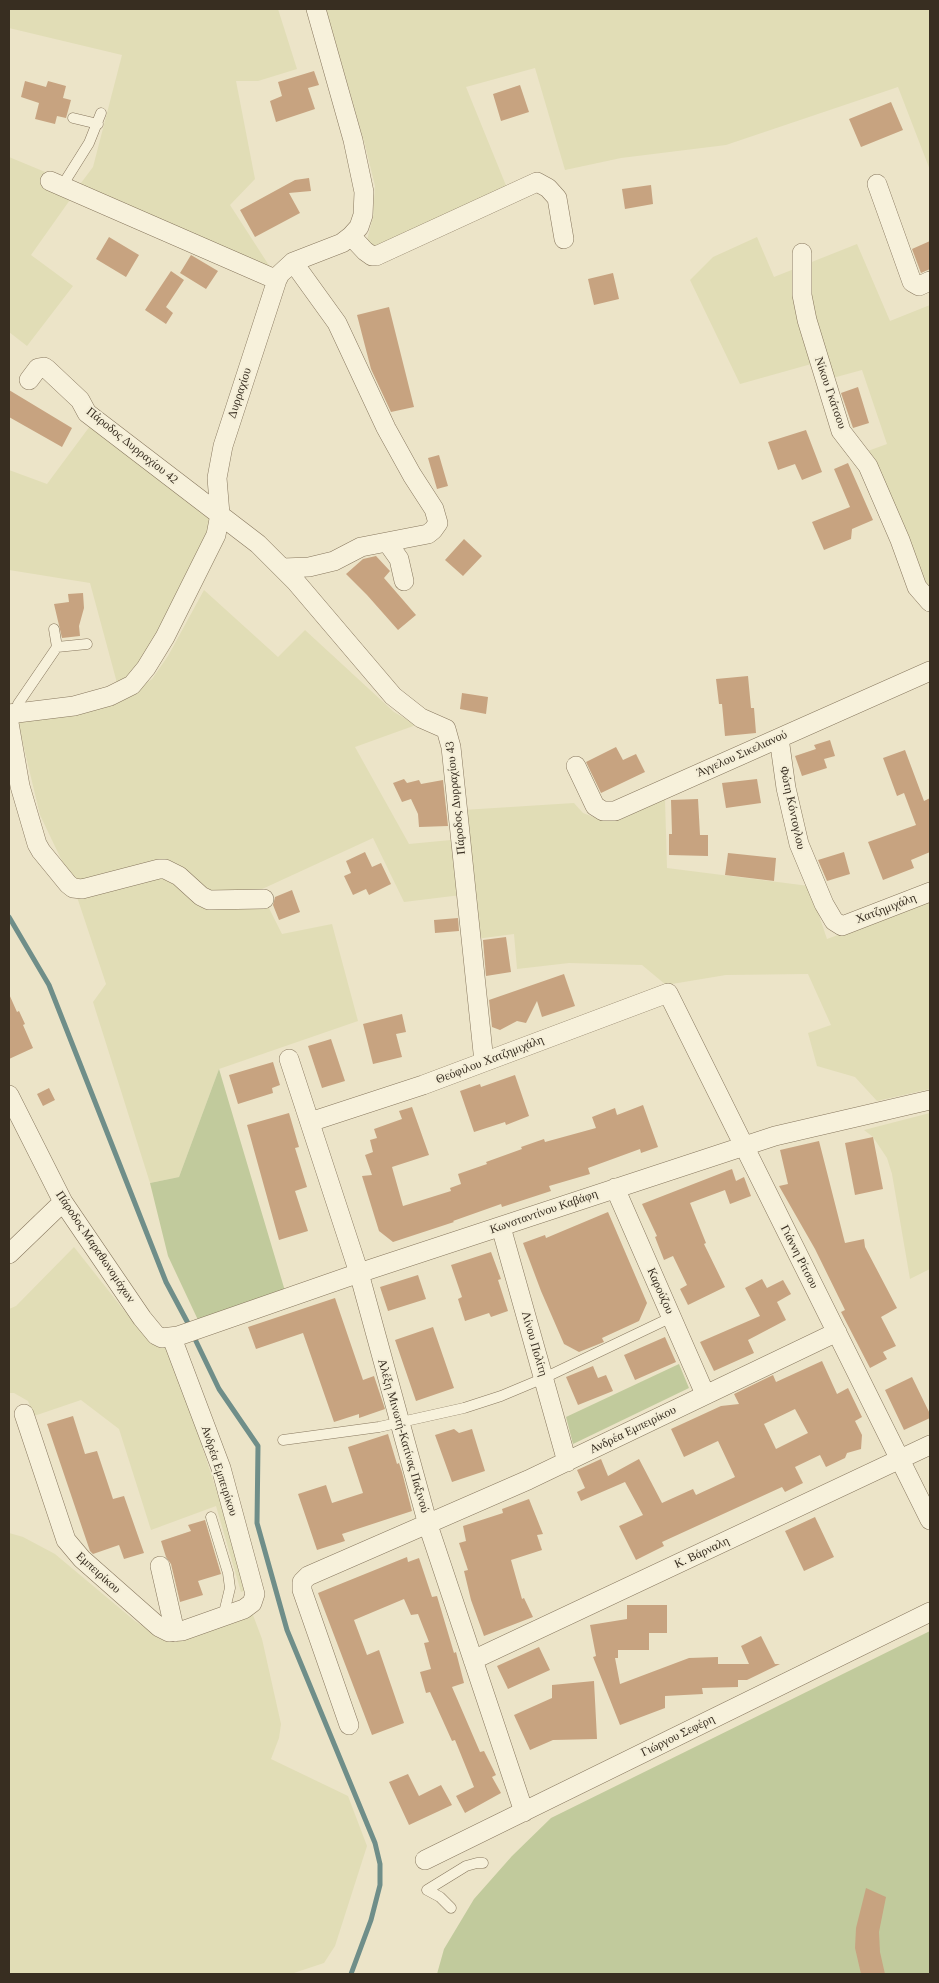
<!DOCTYPE html>
<meta charset="utf-8">
<style>
body{margin:0}
#map{position:relative;width:939px;height:1983px;overflow:hidden;background:#ece4c8;font-family:Georgia,serif}
canvas{display:block}
.frame{position:absolute;inset:0;border:10px solid #382e21;pointer-events:none}
</style>
<div id="map">
<canvas width="939" height="1983"></canvas>
<div class="frame"></div>
</div>
<script>
const c = document.querySelector('canvas').getContext('2d');
c.lineJoin = 'round';
function fill(path, color) { c.fillStyle = color; c.fill(path, 'evenodd'); }
const shape = rows => new Path2D(rows.map(r => 'M' + r).join(''));
function stroke(path, color, width, dash) { c.strokeStyle = color; c.lineWidth = width; c.lineCap = dash ? 'butt' : 'round'; c.setLineDash(dash || []); c.stroke(path); }
function write(font, color, halo, rows, align = 'center') {
  c.font = font + ' Georgia,serif'; c.lineWidth = 4; c.setLineDash([]); c.textBaseline = 'middle'; c.strokeStyle = halo; c.fillStyle = color; for (const [text, x, y, turn = 0] of rows) {
    c.save(); c.translate(x, y); c.rotate((+turn || 0) * Math.PI / 180); c.textAlign = isNaN(turn) ? turn : align; if (halo) c.strokeText(text, 0, 0); c.fillText(text, 0, 0); c.restore();
  }
}
fill(shape([
 [9,9,278,9,297,69,258,81,236,81,255,179,230,205,270,267,78,187,93,167,122,55,9,28],
 [326,9,930,9,930,170,898,87,726,145,621,158,565,170,535,68,466,87,507,188,376,253,367,240,373,217,375,186,365,145],
 [9,157,50,174,72,197,31,255,73,286,27,346,9,332],
 [757,237,774,277,857,244,890,321,930,305,930,591,927,593,865,452,887,444,862,370,829,379,822,361,740,384,690,280,713,257],
 [93,422,217,517,210,545,132,676,117,683,90,583,9,570,9,470,47,484],
 [204,590,278,657,305,630,394,712,416,725,355,747,409,844,451,840,461,895,404,902,373,838,260,890,282,934,332,924,358,1021,219,1069,179,1177,150,1183,93,1002,106,984,72,882,40,815,18,723,22,718,134,692,152,679,168,656],
 [665,799,667,868,809,886,827,939,930,901,930,1089,877,1101,855,1077,817,1066,808,1033,831,1025,808,974,726,975,666,985,642,965,569,963,517,969,514,934,476,939,463,810,574,803,583,813,599,819,619,820],
 [930,1113,930,1269,910,1279,892,1174,887,1158,873,1137,864,1130],
 [74,1247,142,1333,169,1346,249,1589,241,1592,216,1506,151,1530,119,1429,81,1400,34,1416,28,1401,14,1393,9,1393,9,1309,16,1306],
 [9,1533,23,1537,55,1554,135,1621,164,1640,173,1639,253,1615,262,1639,281,1724,279,1738,271,1759,348,1796,367,1846,335,1946,324,1963,291,1974,9,1974]
]), '#e1ddb6');
fill(shape([
 [219,1069,285,1291,198,1320,168,1256,150,1183,179,1177],
 [679,1364,689,1388,573,1444,566,1417],
 [930,1631,930,1974,437,1974,444,1949,474,1899,512,1856,551,1818]
]), '#c1ca9c');
stroke(shape([
 [9,917,49,985,166,1282,190,1327],
 [193,1335,219,1389,258,1446,257,1523,287,1630,375,1843,380,1864,380,1885,371,1920,351,1974]
]), '#6f8e89', 5);
fill(shape([
 [314,71,319,85,308,88,315,109,276,122,270,101,282,96,278,82],
 [25,81,46,87,48,81,66,86,63,98,71,100,66,118,57,116,55,124,35,119,39,103,21,97],
 [520,85,529,112,501,121,493,94],
 [891,102,903,130,861,147,849,119],
 [309,178,311,191,289,193,300,213,255,237,240,210,295,180],
 [651,185,653,204,625,209,622,189],
 [109,237,139,255,126,277,96,259],
 [930,241,930,269,921,273,912,249],
 [191,255,218,271,206,289,180,273],
 [171,271,184,280,166,307,173,313,166,324,145,310],
 [613,273,619,299,594,305,588,279],
 [389,307,414,407,391,412,371,369,357,315],
 [858,387,869,423,853,428,841,393],
 [9,390,72,428,62,447,9,417],
 [806,430,822,472,802,480,795,464,778,470,768,442],
 [439,455,448,486,437,489,428,458],
 [848,463,873,520,852,529,851,539,824,550,812,522,850,507,834,469],
 [464,539,482,556,463,576,445,560],
 [376,556,390,571,384,578,416,615,398,630,367,595,346,574,363,559],
 [83,593,84,608,79,626,80,636,62,638,54,604,69,602,68,594],
 [748,676,751,708,754,708,756,733,725,736,722,704,719,704,716,679],
 [462,693,488,697,486,714,460,709],
 [830,740,835,756,824,759,827,768,802,776,795,756,816,749,814,745],
 [616,747,623,760,636,754,645,772,601,793,586,762],
 [905,750,924,801,930,798,930,852,911,860,914,868,883,880,868,842,916,825,904,793,897,796,883,758],
 [404,779,407,783,419,780,421,784,443,780,448,826,419,827,418,814,411,799,402,802,393,783],
 [757,779,761,803,726,808,722,783],
 [698,799,700,835,708,835,708,856,669,855,669,834,672,834,671,800],
 [365,852,372,867,381,863,391,884,369,895,366,889,353,895,344,876,351,873,346,861],
 [844,852,850,874,827,881,818,860],
 [728,853,776,858,774,881,725,875],
 [292,890,300,912,279,920,273,905,275,897],
 [458,918,459,931,435,933,434,920],
 [506,937,511,972,486,976,483,940],
 [564,974,575,1006,542,1017,537,1001,526,1023,517,1021,500,1030,492,1027,489,1000],
 [9,994,17,1012,19,1011,25,1024,23,1025,33,1048,9,1059],
 [402,1014,406,1032,396,1034,402,1057,373,1064,363,1024],
 [331,1039,345,1081,322,1088,308,1046],
 [273,1062,280,1085,272,1088,273,1093,238,1104,229,1075],
 [515,1075,529,1116,506,1125,505,1122,474,1132,460,1091,480,1084,481,1087],
 [49,1088,55,1100,43,1106,37,1094],
 [643,1105,658,1147,641,1153,640,1149,588,1168,590,1174,549,1186,551,1191,502,1207,501,1204,453,1221,454,1222,393,1242,379,1231,362,1176,372,1175,365,1155,373,1152,370,1140,377,1138,374,1129,402,1119,399,1111,412,1107,429,1155,392,1167,403,1206,451,1191,450,1188,461,1184,458,1174,487,1164,486,1162,522,1149,521,1147,544,1139,545,1142,596,1128,592,1117,615,1108,617,1115],
 [289,1113,299,1147,295,1148,307,1187,295,1191,308,1231,279,1240,247,1125],
 [873,1137,883,1189,855,1195,845,1143],
 [819,1141,845,1243,864,1239,865,1247,897,1308,881,1317,896,1346,883,1352,887,1359,870,1368,841,1312,845,1310,815,1249,779,1186,788,1184,780,1150],
 [732,1169,736,1181,744,1177,751,1196,730,1204,725,1190,690,1203,706,1243,704,1244,725,1287,688,1305,680,1289,687,1285,673,1256,664,1260,655,1237,657,1236,642,1204],
 [608,1212,647,1303,639,1321,602,1338,604,1342,579,1352,564,1344,541,1291,523,1243,545,1235,546,1238],
 [491,1252,501,1279,498,1280,508,1311,491,1317,489,1313,465,1321,458,1299,462,1297,451,1265],
 [418,1275,426,1299,388,1311,380,1287],
 [762,1279,767,1288,783,1280,791,1294,777,1302,786,1320,748,1340,754,1353,714,1371,700,1342,760,1316,745,1288],
 [335,1298,363,1380,374,1376,385,1409,359,1418,359,1414,334,1422,303,1333,256,1349,248,1327],
 [433,1327,454,1388,416,1401,395,1340],
 [665,1337,676,1362,635,1380,624,1355],
 [822,1361,837,1394,848,1388,862,1417,855,1421,862,1435,861,1449,847,1453,845,1458,826,1467,820,1455,795,1467,803,1483,785,1492,782,1487,662,1542,664,1546,636,1560,619,1526,643,1515,625,1482,581,1501,577,1492,585,1488,577,1470,601,1459,608,1476,639,1459,662,1503,693,1489,696,1495,735,1477,718,1441,684,1457,671,1429,721,1406,739,1404,734,1394,773,1375,776,1382],
 [795,1409,808,1433,776,1449,764,1424],
 [593,1366,598,1378,606,1375,613,1391,578,1405,566,1377],
 [912,1377,930,1414,930,1418,904,1430,885,1390],
 [73,1416,85,1454,97,1451,113,1499,124,1496,144,1553,124,1559,119,1545,93,1554,90,1551,47,1424],
 [454,1429,459,1433,472,1429,485,1471,452,1482,435,1435],
 [388,1434,397,1464,399,1463,402,1472,412,1511,342,1534,345,1541,317,1550,298,1494,326,1485,332,1503,363,1493,348,1447],
 [529,1499,543,1534,537,1535,542,1550,511,1560,522,1599,524,1598,533,1617,484,1636,471,1600,464,1571,468,1570,459,1543,466,1541,463,1526,503,1513,502,1509],
 [815,1517,834,1557,804,1571,785,1531],
 [205,1520,221,1574,198,1581,203,1595,180,1602,171,1564,166,1557,161,1541,191,1531,188,1525],
 [407,1557,408,1562,419,1558,432,1597,437,1596,454,1653,456,1652,464,1683,452,1687,480,1752,484,1751,496,1775,492,1777,501,1793,465,1813,456,1796,474,1787,455,1740,452,1741,430,1692,426,1693,420,1672,431,1669,424,1643,429,1642,418,1614,411,1615,404,1599,354,1620,367,1655,379,1650,404,1723,372,1735,318,1593],
 [627,1605,667,1605,667,1633,649,1633,649,1650,618,1650,618,1658,615,1658,620,1684,689,1658,718,1657,718,1664,749,1664,741,1646,761,1636,775,1664,780,1664,747,1680,738,1680,738,1687,702,1688,703,1694,665,1696,665,1708,620,1725,593,1657,596,1656,590,1625,627,1619],
 [539,1647,550,1670,508,1689,497,1666],
 [594,1681,597,1739,553,1740,530,1750,514,1715,552,1698,552,1685],
 [408,1774,419,1796,441,1785,452,1805,409,1825,389,1782],
 [866,1888,886,1897,879,1932,880,1952,885,1974,861,1974,855,1948,856,1928]
]), '#c7a380');
const lane = shape([
 [73,118,98,124],
 [62,186,89,143,101,113],
 [54,629,57,647],
 [19,713,18,704,57,647,87,644],
 [283,1440,379,1427,464,1408,501,1396,544,1378,672,1317],
 [211,1517,228,1573,230,1588,223,1617],
 [427,1890,466,1866,477,1863,483,1863],
 [427,1890,440,1897,451,1908]
]);
const street = shape([
 [50,181,277,280],
 [877,184,912,282,919,286,930,281],
 [351,236,365,251,372,256,376,256,537,182,548,188,557,198,564,239],
 [802,253,802,295,807,320,841,431,868,466,900,540,917,587,930,602],
 [29,380,38,368,44,367,47,369,80,400,87,413,258,544,296,582,393,696,421,718,446,729,451,747,484,1062],
 [387,542,399,559,404,581],
 [283,568,309,567,334,561,361,547,428,534,433,530,438,523,434,509,412,475,386,428,337,323,293,262],
 [9,714,74,706,110,696,132,685,146,668,165,637,216,535,220,514,217,478,223,446,277,280,280,274,293,262,342,243,351,236,359,227,363,215,364,192,353,140,316,9],
 [9,723,20,786,37,844,41,851,68,884,73,888,82,889,159,869,165,869,179,876,201,896,209,900,264,899],
 [779,738,786,788,799,844,824,904,834,921,842,926,930,892],
 [576,766,595,806,603,811,615,811,930,671],
 [289,1059,359,1273,428,1525,524,1812],
 [9,1095,63,1202,142,1318,156,1335,162,1338,178,1336,359,1273,775,1136,930,1100],
 [310,1122,423,1085,668,993,930,1520],
 [615,1188,705,1394],
 [501,1227,567,1462],
 [9,1254,63,1202],
 [24,1414,66,1540,82,1559,159,1627,169,1632,182,1631,244,1609,252,1603,255,1594,221,1468,172,1338],
 [160,1566,175,1632],
 [473,1660,930,1445],
 [349,1725,302,1590,302,1582,308,1576,528,1480,837,1332],
 [425,1860,930,1612]
]);
stroke(lane, '#87775e', 11);
stroke(street, '#87775e', 20);
stroke(lane, '#f7f1db', 10);
stroke(street, '#f7f1db', 19);
write('12px', '#382e21', '#f4eed7', [
 ["Δυρραχίου",240,393,-72],
 ["Νίκου Γκάτσου",830,393,71],
 ["Πάροδος Δυρραχίου 42",132,446,39],
 ["Άγγελου Σικελιανού",742,754,-24],
 ["Πάροδος Δυρραχίου 43",456,798,-96],
 ["Φώτη Κόντογλου",792,808,78],
 ["Χατζημιχάλη",886,909,-21],
 ["Θεόφιλου Χατζημιχάλη",490,1060,-21],
 ["Κωνσταντίνου Καβάφη",544,1212,-19],
 ["Πάροδος Μαραθωνομάχων",95,1247,56],
 ["Γιάννη Ρίτσου",799,1257,63],
 ["Καρούζου",660,1291,66],
 ["Λίνου Πολίτη",534,1344,74],
 ["Ανδρέα Εμπειρίκου",633,1430,-26],
 ["Αλέξη Μινωτή-Κατίνας Παξινού",403,1436,74],
 ["Ανδρέα Εμπειρίκου",219,1471,72],
 ["Κ. Βάρναλη",702,1553,-25],
 ["Εμπειρίκου",98,1573,42],
 ["Γιώργου Σεφέρη",678,1736,-26]
]);
</script>
